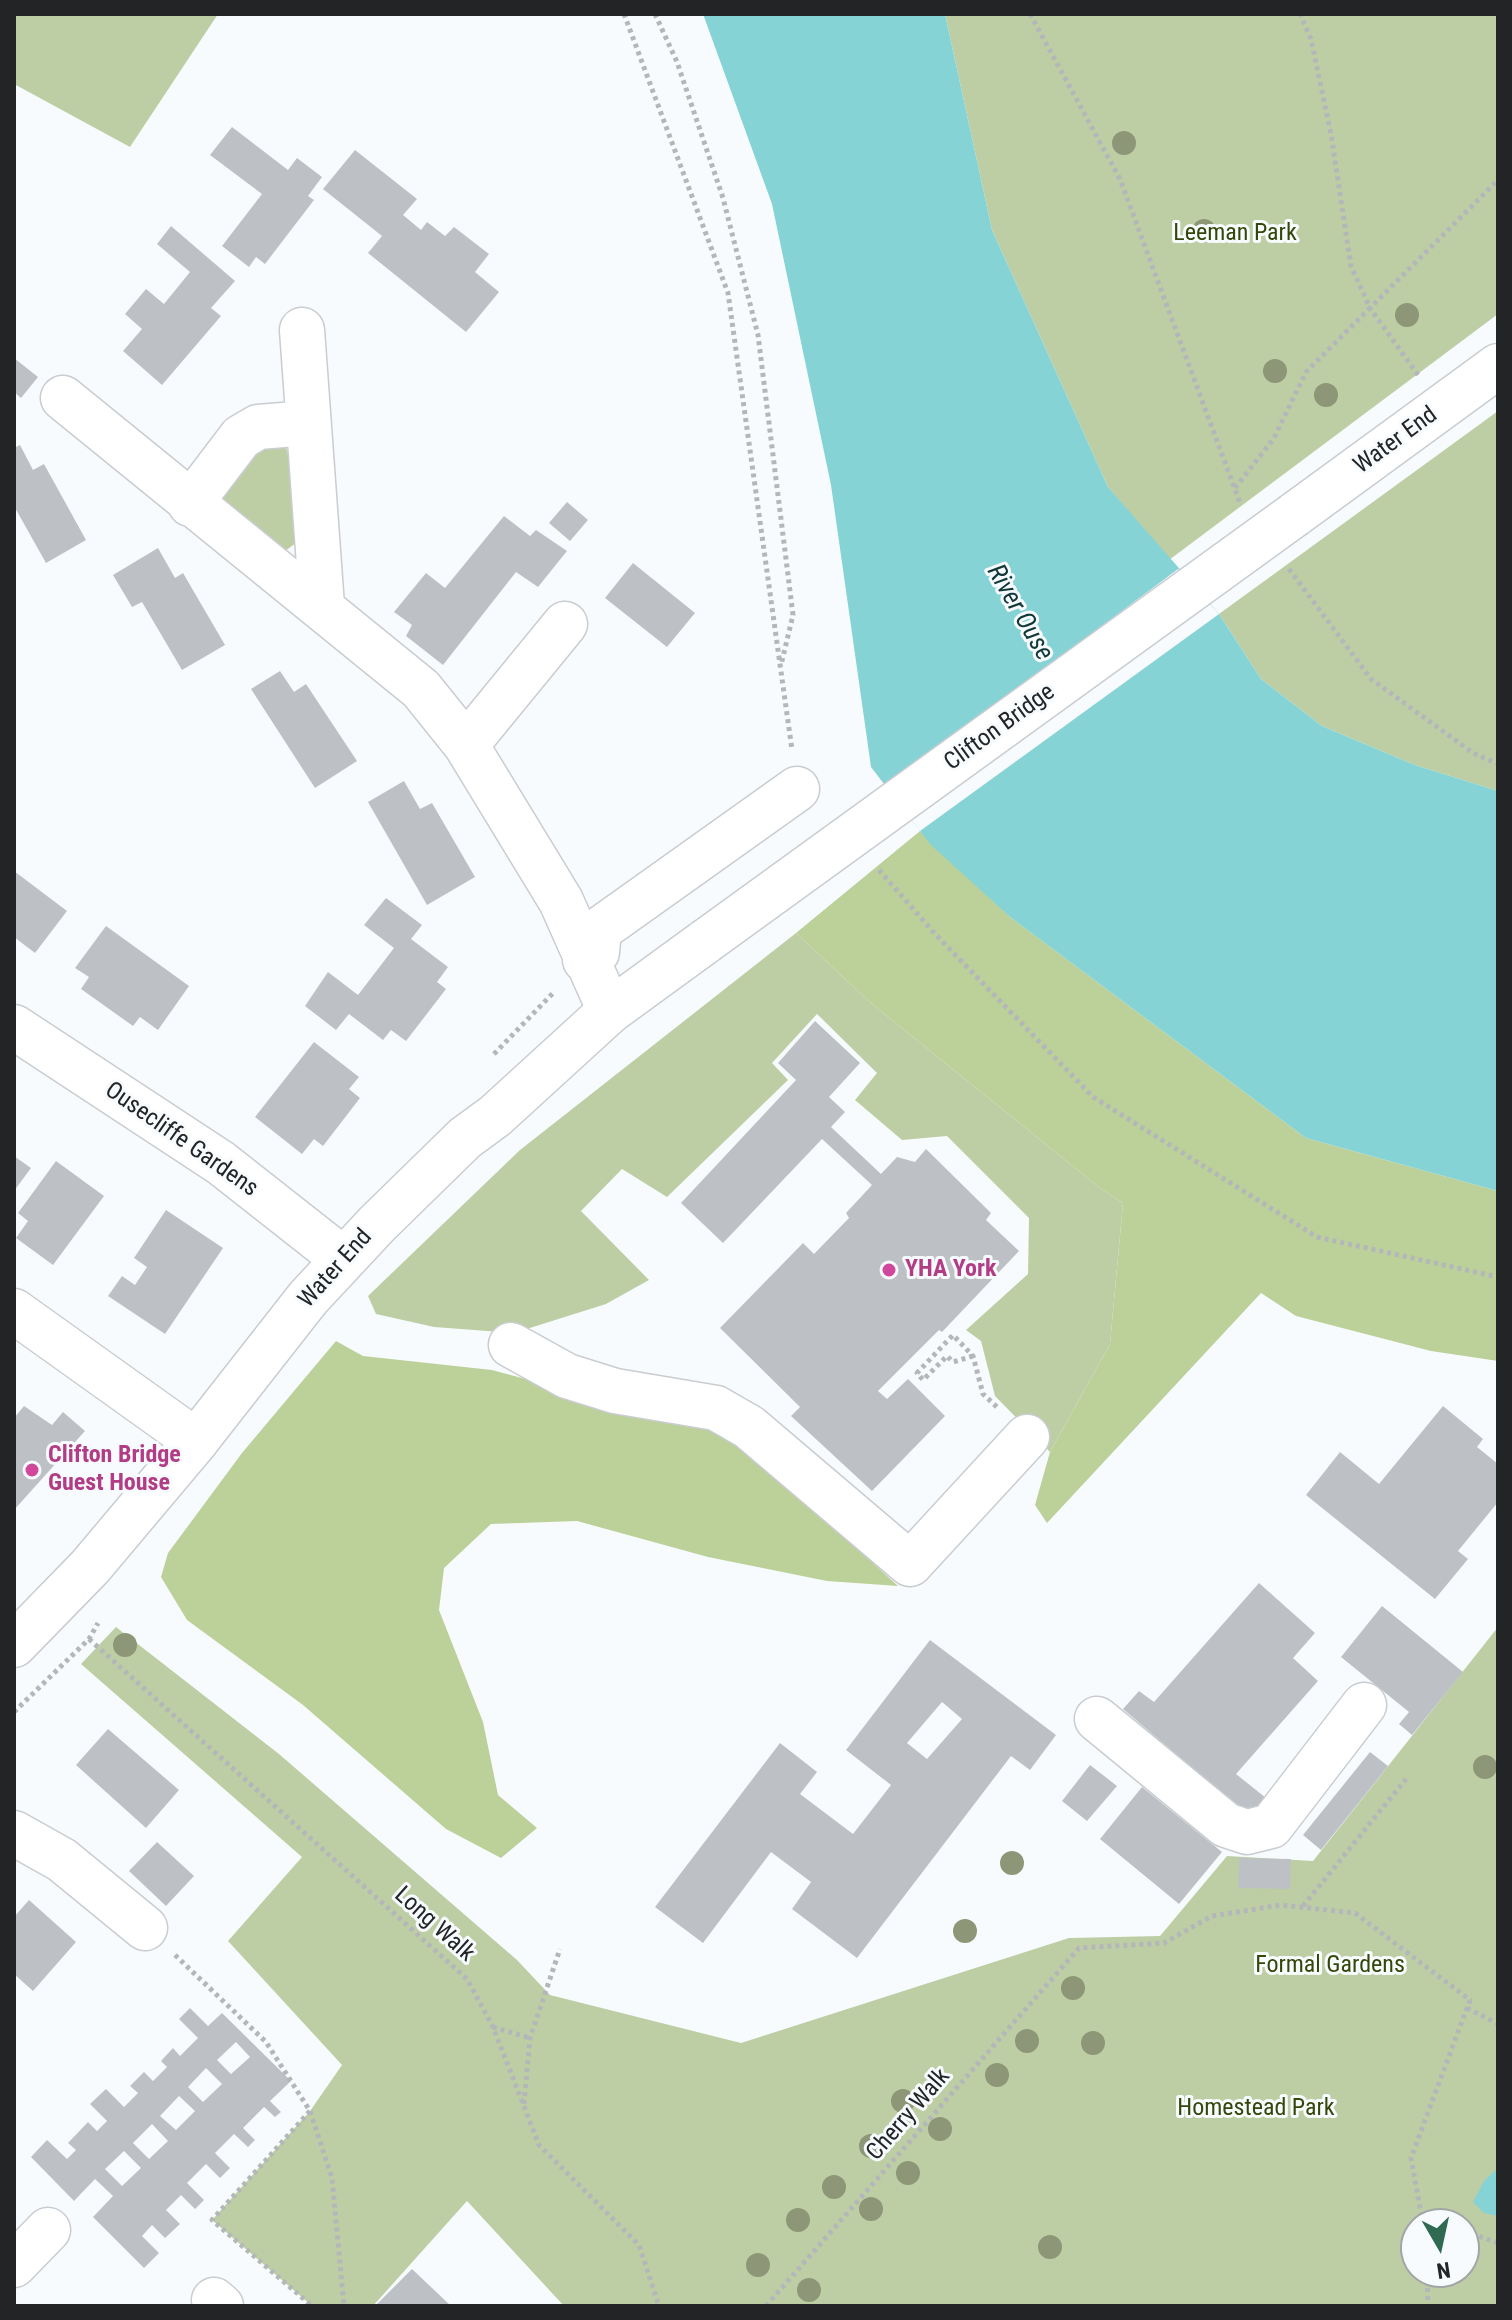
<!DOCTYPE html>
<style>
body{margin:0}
#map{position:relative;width:1512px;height:2320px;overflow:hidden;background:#f8fbfe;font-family:"Roboto Condensed",sans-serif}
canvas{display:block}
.frame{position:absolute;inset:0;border:16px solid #222425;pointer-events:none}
.north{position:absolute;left:1400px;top:2208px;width:80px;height:80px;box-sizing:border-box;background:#f8fbfe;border:2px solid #a2a5a7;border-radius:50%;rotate:171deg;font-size:22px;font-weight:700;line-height:32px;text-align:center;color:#222425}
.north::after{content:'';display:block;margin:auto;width:28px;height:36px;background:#306a53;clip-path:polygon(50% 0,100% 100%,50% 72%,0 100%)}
</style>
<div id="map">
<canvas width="1512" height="2320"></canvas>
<div class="frame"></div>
<div class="north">N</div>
</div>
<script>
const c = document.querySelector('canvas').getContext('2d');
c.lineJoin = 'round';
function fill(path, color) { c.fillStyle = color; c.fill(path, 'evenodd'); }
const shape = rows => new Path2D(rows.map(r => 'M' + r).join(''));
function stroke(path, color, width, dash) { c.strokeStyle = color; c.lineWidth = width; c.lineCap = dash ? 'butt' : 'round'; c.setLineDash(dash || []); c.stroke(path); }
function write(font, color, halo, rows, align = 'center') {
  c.font = font + ' "Roboto Condensed",sans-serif'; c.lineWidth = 6; c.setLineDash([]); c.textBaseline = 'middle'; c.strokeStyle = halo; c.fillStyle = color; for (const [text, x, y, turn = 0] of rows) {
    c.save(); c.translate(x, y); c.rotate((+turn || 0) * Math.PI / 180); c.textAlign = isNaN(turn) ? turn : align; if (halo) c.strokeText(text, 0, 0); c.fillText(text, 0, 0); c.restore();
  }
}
fill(shape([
 [14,14,218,14,130,147,14,84],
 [945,14,1498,14,1498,314,1169,560,1108,487,992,230],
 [1498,411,1498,791,1415,765,1322,726,1261,679,1219,614],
 [285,445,292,465,296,543,285,551,222,504,227,486,250,447],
 [796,933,872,1004,1100,1188,1123,1203,1110,1344,1050,1452,995,1396,981,1341,966,1330,1028,1274,1029,1218,947,1136,902,1140,855,1100,877,1073,817,1014,772,1063,788,1080,667,1197,622,1169,581,1211,649,1280,606,1304,514,1333,434,1327,376,1314,368,1296,520,1150],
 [116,1627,279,1754,517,1960,550,1995,741,2043,1069,1938,1160,1936,1227,1856,1313,1861,1498,1627,1498,2306,564,2306,467,2201,373,2306,312,2306,212,2220,310,2111,342,2065,228,1941,302,1857,81,1664],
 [1416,2224,1464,2224,1464,2272,1416,2272]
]), '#becea4');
fill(shape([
 [920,831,1010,917,1306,1138,1498,1191,1498,1361,1431,1351,1296,1316,1261,1293,1047,1523,1035,1505,1050,1452,1110,1344,1123,1203,1100,1188,872,1004,796,933],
 [336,1341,363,1356,492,1370,700,1426,750,1450,898,1586,827,1581,708,1557,577,1521,491,1524,444,1568,439,1610,483,1722,498,1795,537,1828,501,1858,446,1829,303,1705,187,1620,161,1577,168,1553,242,1453]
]), '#bcd099');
fill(shape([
 [703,14,945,14,992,230,1108,487,1219,614,1261,679,1322,726,1415,765,1498,791,1498,1191,1306,1138,1010,917,930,844,871,767,831,485,772,204],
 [1498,2168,1498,2216,1484,2213,1473,2202,1484,2181]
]), '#86d3d5');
fill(shape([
 [1178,569,1219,614,920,831,886,787]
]), '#f8fbfe');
fill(shape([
 [232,127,288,170,297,158,322,177,308,196,314,200,265,264,256,257,249,267,222,246,262,194,210,155],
 [355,150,417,199,403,215,421,230,427,222,445,236,454,227,489,254,475,272,499,292,466,332,368,253,382,236,323,189],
 [171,226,235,281,211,308,221,316,162,385,123,351,142,329,125,314,146,289,164,304,190,272,157,244],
 [14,358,38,377,21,398,14,392],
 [20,445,33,470,44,464,86,540,46,563,14,506,14,448],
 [567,502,588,520,570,541,549,523],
 [504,516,530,536,536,530,567,551,538,587,516,572,443,665,406,636,412,625,394,612,426,573,445,588],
 [158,548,175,578,183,573,225,645,182,670,142,602,132,607,113,575],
 [633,563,695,613,667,647,605,598],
 [280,671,294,692,306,684,357,761,315,788,251,689],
 [404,781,420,809,432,803,475,877,427,905,368,802],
 [14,871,67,911,35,953,14,937],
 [386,898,422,925,411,939,448,967,437,982,446,989,406,1041,391,1030,383,1040,349,1014,336,1030,305,1006,328,972,358,995,394,948,364,925],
 [106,926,189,986,158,1030,140,1017,133,1026,81,989,89,977,75,968],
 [815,1021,860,1063,829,1097,845,1112,831,1127,881,1174,897,1157,915,1162,926,1149,991,1213,986,1220,1019,1251,942,1332,939,1330,878,1391,887,1399,908,1379,945,1416,872,1491,791,1416,800,1407,720,1328,803,1243,814,1254,849,1218,846,1213,872,1185,822,1139,723,1243,681,1203,796,1080,778,1063],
 [314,1042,359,1077,349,1089,360,1098,323,1146,314,1139,302,1154,255,1117],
 [14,1156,31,1168,14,1191],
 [56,1161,104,1196,53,1265,16,1238,28,1221,18,1213],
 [166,1210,223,1248,165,1334,108,1296,122,1276,135,1285,147,1267,134,1258],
 [24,1406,52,1425,63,1412,85,1431,14,1510,14,1418],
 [1443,1406,1483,1439,1477,1447,1498,1464,1498,1502,1458,1551,1468,1559,1435,1599,1306,1495,1340,1452,1379,1484],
 [1259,1583,1315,1633,1293,1658,1318,1681,1236,1774,1266,1798,1250,1817,1123,1709,1139,1691,1154,1702],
 [1382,1606,1463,1672,1412,1735,1399,1724,1409,1712,1341,1657],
 [930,1640,1056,1735,1030,1770,1011,1756,857,1958,792,1909,811,1882,771,1852,703,1943,655,1907,780,1743,817,1772,800,1794,853,1834,891,1785,846,1750],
 [942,1702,962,1719,927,1759,907,1743],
 [108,1729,179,1790,146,1828,76,1765],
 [1370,1752,1388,1766,1321,1850,1303,1835],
 [1090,1765,1117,1786,1087,1821,1062,1801],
 [1142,1787,1222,1852,1179,1904,1100,1839],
 [157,1842,194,1876,166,1906,129,1871],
 [1239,1858,1291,1859,1290,1889,1238,1888],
 [29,1900,76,1942,33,1991,14,1974,14,1917],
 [190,2008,208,2026,222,2013,291,2081,270,2101,281,2112,275,2117,264,2107,243,2128,255,2140,248,2147,234,2134,215,2153,230,2168,220,2178,206,2164,187,2183,204,2200,195,2209,181,2195,166,2210,180,2224,165,2238,152,2225,142,2236,159,2253,144,2268,93,2217,113,2196,95,2179,74,2201,31,2157,47,2140,67,2159,76,2150,68,2143,88,2122,97,2131,107,2121,90,2104,106,2089,124,2107,138,2093,130,2086,144,2072,153,2081,167,2067,161,2061,173,2048,180,2056,198,2038,179,2019],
 [236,2042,250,2057,231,2074,217,2060],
 [206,2068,222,2084,203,2102,188,2087],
 [179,2096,195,2111,176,2130,160,2116],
 [152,2124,168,2141,149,2159,133,2143],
 [124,2151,141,2168,122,2186,105,2169],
 [412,2269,451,2306,375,2306]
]), '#bdc1c5');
const minor = shape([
 [302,330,322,606],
 [63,398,421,689,466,745,561,901,610,1011],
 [190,504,241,437,258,427,308,423],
 [466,745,565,624],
 [585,960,597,952,599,930,797,789],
 [14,1027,221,1163,343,1259],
 [14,1311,196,1441],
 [511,1345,567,1376,615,1391,716,1408,749,1427,910,1564,1027,1437],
 [1097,1719,1226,1825,1247,1832,1271,1826,1364,1705],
 [14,1833,62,1860,145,1928],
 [14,2265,48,2230],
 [214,2300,221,2306]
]);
const major = shape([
 [1294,515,1498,366],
 [14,1645,90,1567,196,1441,308,1298,377,1224,465,1138,495,1116,610,1011,706,941]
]);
stroke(minor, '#c9ccd1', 47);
stroke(major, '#c9ccd1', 47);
stroke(shape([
 [624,14,728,293,792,750],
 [655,14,677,62,723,198,758,335,793,615,781,665],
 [1030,14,1120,179,1240,503],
 [1418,375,1370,308,1498,180],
 [1235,488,1274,438,1306,372,1370,308,1351,266,1331,134,1311,39,1300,14],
 [1289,569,1371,679,1473,753,1498,764],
 [879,870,936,935,1093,1097,1317,1237,1498,1277],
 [494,1054,554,992],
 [973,1356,953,1362,947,1356,923,1380,917,1373,953,1335,973,1356,983,1394,998,1408],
 [89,1639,467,1979,493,2027,539,2145,639,2245,659,2306],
 [14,1712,89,1639,98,1623],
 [1303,1906,1406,1779],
 [175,1955,266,2042,310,2111,332,2178,344,2306],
 [1467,2008,1498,2024],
 [493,2027,530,2038],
 [524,2104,530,2038,560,1949],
 [310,2111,212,2220,312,2306],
 [1464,2231,1498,2243],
 [1427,2272,1428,2306],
 [766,2306,1079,1948,1164,1943,1212,1916,1281,1905,1355,1913,1470,2000,1411,2158,1423,2224]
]), '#b4b7b9', 5, [4, 4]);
stroke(minor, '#fff', 44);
stroke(major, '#fff', 44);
const majorBridge = shape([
 [706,941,1294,515]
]);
stroke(majorBridge, '#c9ccd1', 47, []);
stroke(majorBridge, '#fff', 44);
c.fillStyle = '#8d9777';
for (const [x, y] of [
 [1124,143],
 [1204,231],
 [1407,315],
 [1275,371],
 [1326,395],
 [125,1645],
 [1485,1767],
 [1012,1863],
 [965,1931],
 [1073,1988],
 [1027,2041],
 [1093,2043],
 [997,2075],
 [903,2101],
 [940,2129],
 [871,2146],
 [908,2173],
 [834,2187],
 [871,2209],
 [798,2220],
 [1050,2247],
 [758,2265],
 [809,2290]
]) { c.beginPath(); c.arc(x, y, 12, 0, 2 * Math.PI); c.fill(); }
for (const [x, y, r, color] of [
 [889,1270,8,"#d1479c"],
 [32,1470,8,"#d1479c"]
]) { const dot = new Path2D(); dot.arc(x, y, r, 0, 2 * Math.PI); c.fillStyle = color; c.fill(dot); stroke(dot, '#f8fbfe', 3); }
write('24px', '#354609', '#f8fbfe', [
 ["Leeman Park",1235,234],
 ["Formal Gardens",1330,1966],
 ["Homestead Park",1256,2109]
]);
write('24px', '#222425', '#f8fbfe', [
 ["Water End",1396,441,-36],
 ["Clifton Bridge",1000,728,-36],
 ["Ousecliffe Gardens",181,1140,35],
 ["Water End",336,1269,-48],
 ["Long Walk",434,1925,42],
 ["Cherry Walk",909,2115,-49]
]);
write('bold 24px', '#b23c85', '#f8fbfe', [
 ["YHA York",905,1270],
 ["Clifton Bridge",48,1456],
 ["Guest House",48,1484]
], 'left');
write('italic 26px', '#113839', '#f8fbfe', [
 ["River Ouse",1019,613,60]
]);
</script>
